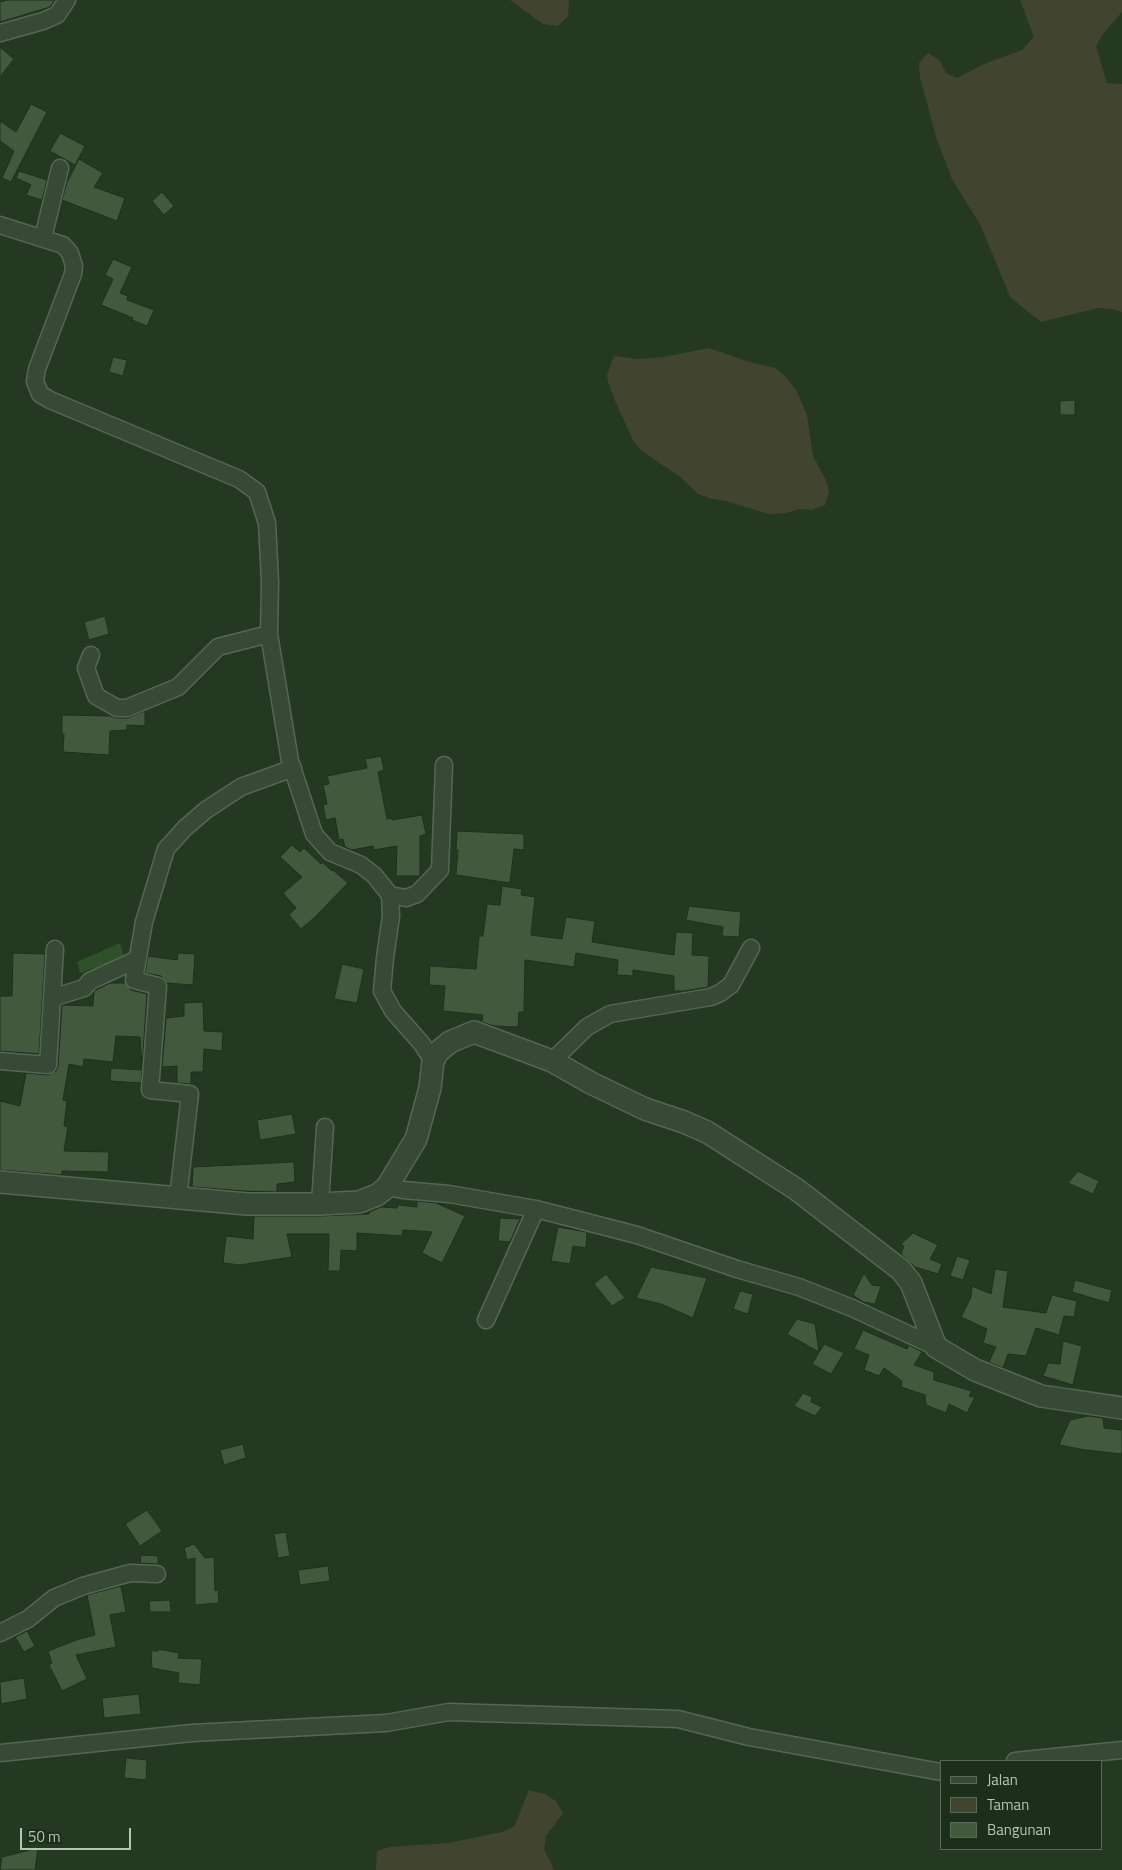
<!DOCTYPE html>
<style>
body{margin:0}
#map{position:relative;width:1122px;height:1870px;overflow:hidden;background:#253922;font-family:"Titillium Web",sans-serif}
canvas{display:block}
.legend{position:absolute;left:940px;top:1760px;width:162px;height:90px;box-sizing:border-box;background:#1d2e1b;border:1px solid #596b57;margin:0;padding:6px 9px;list-style:none;font-size:15px;color:#b2c6b1}
.legend li{display:flex;align-items:center;gap:10px;height:25px}
.legend b{width:25px;border:1px solid #596b57}
.scale{position:absolute;left:20px;top:1828px;width:111px;height:22px;box-sizing:border-box;border:2px solid #b2c6b1;border-top:0;padding-left:6px;font-size:15px;line-height:18px;white-space:nowrap;color:#b2c6b1;-webkit-text-stroke:4px #1d2e1b;paint-order:stroke}
</style>
<div id="map">
<canvas width="1122" height="1870"></canvas>
<ul class="legend">
<li><b style="height:6px;background:#384a36"></b>Jalan</li>
<li><b style="height:14px;background:#41452f"></b>Taman</li>
<li><b style="height:14px;background:#42593e"></b>Bangunan</li>
</ul>
<div class="scale">50 m</div>
</div>
<script>
const c = document.querySelector('canvas').getContext('2d');
c.lineJoin = 'round';
function fill(path, color) { c.fillStyle = color; c.fill(path, 'evenodd'); }
const shape = rows => new Path2D(rows.map(r => 'M' + r).join(''));
function stroke(path, color, width, dash) { c.strokeStyle = color; c.lineWidth = width; c.lineCap = dash ? 'butt' : 'round'; c.setLineDash(dash || []); c.stroke(path); }
fill(shape([
 [510,0,569,0,568,16,558,26,543,24],
 [1020,0,1122,0,1122,12,1103,34,1096,46,1107,83,1122,84,1122,312,1112,309,1098,308,1041,322,1010,297,981,226,952,179,936,137,920,77,919,63,928,53,940,61,946,73,957,78,984,64,1022,50,1034,37],
 [709,348,749,362,775,368,787,378,796,390,807,415,813,456,826,480,829,492,825,505,812,510,799,509,786,513,769,514,726,501,712,499,698,494,679,476,642,451,633,440,616,403,608,382,607,375,614,356,638,359,664,357],
 [529,1790,544,1794,556,1801,563,1813,546,1836,544,1849,554,1870,376,1870,377,1851,390,1847,448,1843,502,1832,514,1827]
]), '#41452f');
fill(shape([
 [120,943,124,957,80,973,77,962]
]), '#2f512a');
const building = shape([
 [8,0,55,0,50,7,0,22,0,2,8,0],
 [0,47,14,59,0,77,0,47],
 [31,104,47,112,11,182,2,178,14,151,0,141,0,121,16,132,31,104],
 [60,133,85,146,75,165,50,151,60,133],
 [79,159,103,173,94,187,125,198,117,221,62,200,67,182,79,159],
 [19,171,47,180,42,200,26,195,31,185,16,178,19,171],
 [162,192,174,206,164,215,152,201,162,192],
 [113,259,132,267,120,293,128,296,127,300,154,310,147,326,132,320,133,318,101,305,113,279,105,275,113,259],
 [113,357,127,360,123,376,109,372,113,357],
 [1075,400,1075,415,1060,415,1060,401,1075,400],
 [105,616,109,634,89,640,84,622,105,616],
 [145,711,145,726,127,725,127,730,110,731,109,755,63,752,64,734,62,734,62,715,110,716,117,718,127,718,145,711],
 [381,756,384,770,378,772,387,819,392,818,392,820,422,815,426,834,420,836,420,876,396,876,397,846,374,850,373,846,352,850,345,847,343,839,339,840,335,818,326,820,323,805,327,804,323,785,329,784,327,776,367,768,365,759,381,756],
 [457,831,524,834,524,850,514,849,510,883,456,875,458,850,456,850,457,831],
 [292,845,300,852,304,848,321,864,322,862,332,871,333,870,348,883,315,917,301,929,289,915,296,908,283,893,302,877,280,857,292,845],
 [502,886,522,889,521,895,535,897,531,935,562,939,566,917,595,921,592,942,674,955,676,932,693,933,692,955,709,956,708,987,684,991,674,991,674,976,633,970,633,976,617,975,618,960,576,953,574,967,525,960,524,1012,519,1012,518,1027,494,1026,482,1022,483,1015,443,1011,445,986,429,985,430,966,476,969,479,936,483,936,487,904,500,905,502,886],
 [689,906,741,912,739,937,722,936,723,927,686,920,689,906],
 [13,953,45,954,39,1054,0,1051,0,996,12,996,13,953],
 [178,953,195,954,193,985,167,983,161,976,145,973,148,956,177,960,178,953],
 [342,964,364,969,357,1003,334,999,342,964],
 [110,983,125,983,131,990,147,994,142,1068,140,1037,116,1036,113,1062,84,1059,83,1067,69,1064,63,1100,67,1101,64,1126,68,1127,64,1151,109,1152,108,1172,62,1171,62,1175,0,1170,0,1101,20,1106,26,1073,48,1075,56,1071,58,1066,62,1005,93,1006,94,991,110,983],
 [203,1002,204,1031,223,1032,222,1051,204,1049,203,1072,191,1072,191,1084,177,1083,177,1066,162,1067,166,1018,184,1016,184,1003,203,1002],
 [111,1068,142,1070,141,1083,110,1081,111,1068],
 [292,1114,296,1134,260,1140,257,1120,292,1114],
 [294,1162,295,1182,277,1184,277,1192,245,1191,192,1187,193,1167,294,1162],
 [1078,1171,1099,1181,1093,1194,1068,1183,1078,1171],
 [417,1201,436,1203,465,1216,442,1263,422,1253,432,1232,403,1230,402,1236,357,1233,357,1251,341,1250,340,1271,328,1271,329,1234,287,1234,292,1257,240,1265,223,1263,226,1236,253,1239,254,1216,321,1216,369,1214,369,1212,381,1207,397,1208,398,1205,417,1207,417,1201],
 [500,1218,520,1219,510,1242,498,1241,500,1218],
 [558,1227,587,1232,586,1248,573,1246,570,1264,551,1261,558,1227],
 [913,1233,938,1245,930,1259,942,1264,938,1274,915,1267,901,1254,904,1246,901,1244,913,1233],
 [957,1256,970,1260,963,1280,950,1276,957,1256],
 [651,1267,707,1278,693,1318,661,1304,636,1298,651,1267],
 [995,1269,1008,1271,1003,1307,1046,1313,1052,1295,1077,1301,1074,1317,1064,1316,1059,1335,1036,1328,1026,1356,1008,1354,1003,1368,989,1362,996,1347,983,1343,987,1329,961,1317,971,1297,972,1286,991,1294,995,1269],
 [864,1273,872,1285,881,1286,875,1304,863,1302,853,1295,864,1273],
 [606,1274,625,1298,612,1306,594,1284,606,1274],
 [1075,1280,1112,1290,1109,1303,1072,1292,1075,1280],
 [740,1291,753,1294,748,1314,733,1309,740,1291],
 [797,1319,815,1324,819,1352,787,1334,797,1319],
 [863,1330,907,1349,909,1345,922,1352,914,1365,934,1372,934,1380,972,1391,969,1396,975,1397,967,1413,949,1404,946,1413,926,1405,925,1395,901,1387,902,1381,884,1368,879,1376,864,1370,869,1355,854,1349,863,1330],
 [1063,1341,1082,1346,1073,1385,1043,1376,1048,1363,1060,1364,1063,1341],
 [824,1344,844,1353,831,1374,812,1364,824,1344],
 [803,1393,812,1397,811,1402,822,1407,815,1416,794,1406,803,1393],
 [1088,1416,1103,1418,1104,1428,1122,1430,1122,1454,1085,1450,1059,1445,1070,1420,1088,1416],
 [243,1444,246,1458,224,1465,220,1450,243,1444],
 [147,1510,162,1531,140,1546,125,1524,147,1510],
 [286,1532,290,1556,278,1558,274,1534,286,1532],
 [194,1544,205,1558,214,1557,215,1591,218,1590,219,1603,195,1605,195,1558,187,1560,184,1548,194,1544],
 [141,1555,158,1556,158,1564,140,1563,141,1555],
 [328,1566,330,1581,300,1585,298,1570,328,1566],
 [121,1586,126,1612,110,1615,116,1647,76,1655,87,1679,62,1691,49,1665,52,1663,48,1651,79,1639,95,1635,87,1595,121,1586],
 [170,1600,171,1612,150,1612,149,1601,170,1600],
 [27,1631,35,1646,24,1652,15,1637,27,1631],
 [158,1649,179,1653,178,1658,202,1659,200,1685,178,1683,179,1673,152,1668,151,1651,158,1651,158,1649],
 [24,1678,27,1699,1,1704,0,1682,24,1678],
 [139,1694,141,1714,104,1718,102,1698,139,1694],
 [126,1758,147,1760,146,1780,124,1778,126,1758],
 [38,1848,35,1870,0,1870,2,1857,38,1848]
]);
fill(building, '#42593e');
stroke(building, '#1f301d', 1);
const minor = shape([
 [0,33,43,21,57,15,67,0],
 [0,225,63,245,70,253,74,266,73,274,37,369,35,381,40,394,50,400,239,479,257,492,267,523,270,582,269,634,290,761,314,834,330,852,361,865,374,875,390,895,391,916,385,958,382,991,393,1011,422,1044,433,1061],
 [43,238,60,168],
 [91,655,86,668,96,696,117,708,127,708,178,687,218,647,269,634],
 [390,895,406,898,417,894,440,870,444,765],
 [52,998,84,988,90,981,138,959],
 [0,1061,48,1065,55,949],
 [552,1061,587,1027,610,1014,711,997,720,993,731,985,751,948],
 [387,1187,403,1190,449,1194,536,1209,637,1235,737,1269,799,1287,852,1308,936,1347],
 [178,1198,190,1094,150,1090,158,986,134,980,144,922,166,849,185,828,206,810,241,787,293,768],
 [320,1204,325,1127],
 [486,1320,536,1209],
 [0,1633,28,1619,54,1598,83,1586,130,1573,157,1574],
 [0,1753,192,1733,386,1723,449,1712,678,1719,749,1737,941,1772],
 [1015,1761,1122,1750]
]);
const tertiary = shape([
 [0,1182,247,1204,320,1204,359,1202,377,1195,387,1187,416,1139,430,1088,433,1061,438,1052,450,1042,474,1032,552,1061,591,1083,645,1109,684,1122,707,1132,796,1189,901,1270,911,1283,936,1347,975,1370,1041,1396,1122,1408]
]);
stroke(minor, '#556754', 19);
stroke(tertiary, '#556754', 24);
stroke(minor, '#384a36', 16);
stroke(tertiary, '#384a36', 21);
</script>
